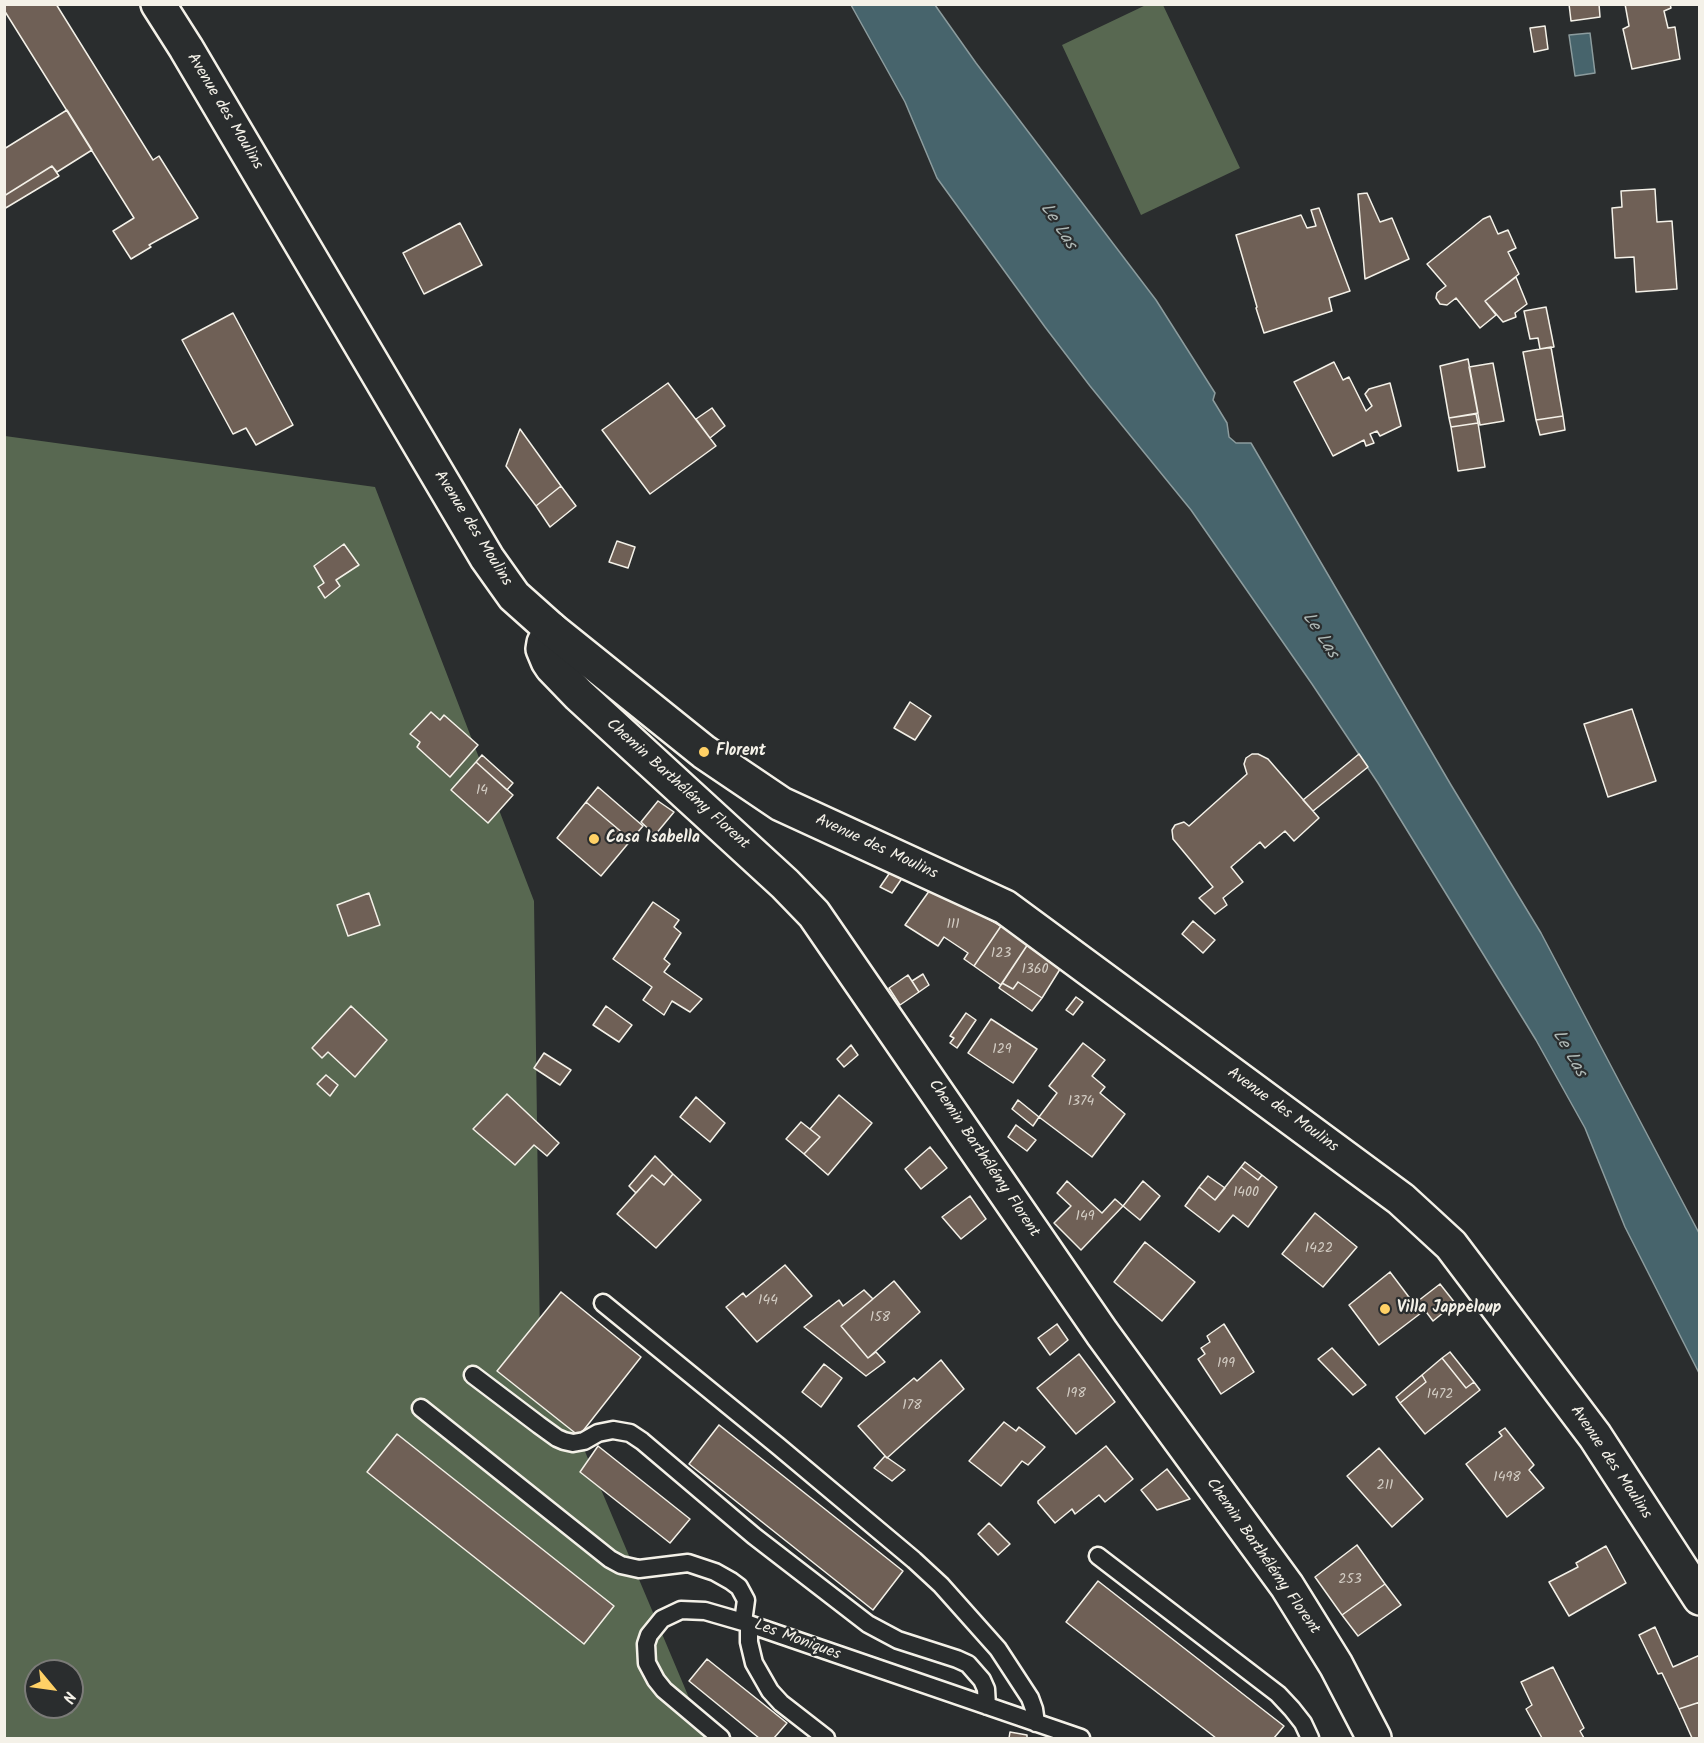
<!DOCTYPE html>
<meta charset="utf-8">
<style>
body{margin:0}
#map{position:relative;width:1704px;height:1743px;overflow:hidden;background:#2a2d2e;font-family:Kalam,sans-serif}
canvas{display:block}
.frame{position:absolute;inset:0;border:6px solid #f4f1e8;pointer-events:none}
.north{position:absolute;left:24px;top:1659px;width:60px;height:60px;box-sizing:border-box;background:#2a2d2e;border:2px solid #7b7b78;border-radius:50%;rotate:119deg;font-size:16px;font-weight:700;line-height:24px;text-align:center;color:#f4f1e8}
.north::after{content:'';display:block;margin:auto;width:21px;height:27px;background:#ffd166;clip-path:polygon(50% 0,100% 100%,50% 72%,0 100%)}
</style>
<div id="map">
<canvas width="1704" height="1743"></canvas>
<div class="frame"></div>
<div class="north">N</div>
</div>
<script>
const c = document.querySelector('canvas').getContext('2d');
c.lineJoin = 'round';
function fill(path, color) { c.fillStyle = color; c.fill(path, 'evenodd'); }
const shape = rows => new Path2D(rows.map(r => 'M' + r).join(''));
function stroke(path, color, width, dash) { c.strokeStyle = color; c.lineWidth = width; c.lineCap = dash ? 'butt' : 'round'; c.setLineDash(dash || []); c.stroke(path); }
function write(font, color, halo, rows, align = 'center') {
  c.font = font + ' Kalam,sans-serif'; c.lineWidth = 4.5; c.setLineDash([]); c.textBaseline = 'middle'; c.strokeStyle = halo; c.fillStyle = color; for (const [text, x, y, turn = 0] of rows) {
    c.save(); c.translate(x, y); c.rotate((+turn || 0) * Math.PI / 180); c.textAlign = isNaN(turn) ? turn : align; if (halo) c.strokeText(text, 0, 0); c.fillText(text, 0, 0); c.restore();
  }
}
fill(shape([
 [1148,4,1163,5,1240,168,1141,215,1062,45],
 [5,436,375,487,534,901,540,1345,706,1738,5,1738],
 [36,1671,72,1671,72,1707,36,1707]
]), '#586851');
const water = shape([
 [851,5,935,5,976,63,1156,300,1215,393,1213,400,1227,423,1229,437,1236,443,1251,443,1451,785,1541,933,1699,1233,1699,1373,1625,1227,1585,1128,1536,1040,1378,783,1312,684,1191,510,1090,386,1045,327,937,178,905,102,851,5],
 [1590,33,1595,73,1575,76,1569,35,1590,33]
]);
fill(water, '#47646c');
stroke(water, '#8c9c9e', 1.5);
const building = shape([
 [4,4,56,4,153,160,159,156,198,218,149,245,151,247,131,259,113,231,134,218,4,10,4,4],
 [1569,4,1599,4,1600,17,1571,21,1569,4],
 [1625,4,1670,4,1671,8,1664,11,1668,28,1675,27,1680,59,1632,69,1623,29,1629,26,1625,4],
 [1545,26,1548,49,1534,52,1530,28,1545,26],
 [67,110,92,150,57,172,52,166,4,196,4,149,67,110],
 [52,166,59,176,4,209,4,196,52,166],
 [1655,189,1657,222,1672,221,1677,289,1636,292,1634,257,1615,258,1612,208,1622,207,1621,191,1655,189],
 [1367,193,1380,222,1392,218,1409,259,1365,279,1358,194,1367,193],
 [1319,208,1350,291,1329,298,1332,311,1264,333,1256,308,1257,307,1236,235,1301,215,1307,228,1316,226,1311,210,1319,208],
 [1490,216,1498,234,1508,230,1516,248,1508,252,1519,274,1485,301,1496,315,1480,328,1456,298,1447,305,1440,304,1436,298,1437,293,1446,286,1427,264,1483,219,1490,216],
 [460,223,482,265,424,294,403,253,460,223],
 [1516,277,1527,304,1515,313,1516,317,1503,322,1485,301,1516,277],
 [1546,307,1554,347,1540,349,1538,338,1530,339,1524,311,1546,307],
 [233,313,293,425,256,445,246,428,233,434,182,340,233,313],
 [1551,347,1563,416,1536,420,1523,352,1551,347],
 [1468,359,1478,413,1449,418,1440,366,1468,359],
 [1334,362,1343,380,1349,377,1366,411,1372,406,1365,394,1369,389,1390,383,1401,426,1380,436,1377,431,1370,434,1374,443,1366,446,1364,440,1333,456,1294,382,1334,362],
 [1493,363,1504,421,1480,425,1469,367,1493,363],
 [668,383,716,446,650,494,602,430,668,383],
 [712,408,725,426,710,438,696,419,712,408],
 [1476,414,1478,423,1451,427,1449,418,1476,414],
 [1563,416,1565,430,1540,435,1536,420,1563,416],
 [1478,423,1485,467,1458,471,1451,427,1478,423],
 [520,429,561,486,536,506,506,466,520,429],
 [561,486,576,506,550,527,536,506,561,486],
 [617,541,635,547,628,568,609,562,617,541],
 [344,544,359,565,336,580,340,586,325,598,318,587,324,583,314,566,344,544],
 [910,702,931,716,915,740,894,728,910,702],
 [1632,709,1656,781,1608,797,1584,724,1632,709],
 [431,712,440,720,444,715,478,745,450,777,417,747,420,742,410,734,431,712],
 [1252,754,1258,754,1268,759,1319,818,1294,841,1285,831,1265,848,1260,842,1231,867,1243,882,1223,898,1227,905,1215,914,1199,898,1213,887,1173,839,1172,830,1175,825,1184,822,1189,826,1247,774,1244,764,1246,758,1252,754],
 [1359,754,1368,767,1313,811,1303,800,1359,754],
 [482,755,513,783,507,790,476,762,482,755],
 [476,762,513,795,488,823,451,790,476,762],
 [598,787,643,826,631,840,586,802,598,787],
 [658,801,674,812,655,835,641,822,658,801],
 [586,802,631,840,601,876,557,838,586,802],
 [893,868,905,874,892,893,880,887,893,868],
 [932,887,1001,926,974,966,964,959,968,953,944,937,938,946,905,925,932,887],
 [369,893,380,925,348,936,337,905,369,893],
 [653,902,679,920,674,927,681,933,664,959,670,964,664,972,702,999,690,1012,672,1001,664,1015,643,1000,652,987,613,959,653,902],
 [1193,921,1215,940,1203,953,1182,934,1193,921],
 [1001,926,1028,944,1001,985,974,966,1001,926],
 [1028,944,1062,966,1042,998,1018,982,1013,989,1002,983,1028,944],
 [923,974,929,985,919,992,912,981,923,974],
 [908,975,919,992,900,1005,889,988,908,975],
 [1018,982,1042,998,1032,1011,999,988,1002,983,1013,989,1018,982],
 [1076,997,1083,1002,1073,1015,1066,1010,1076,997],
 [351,1006,387,1040,355,1077,328,1052,322,1058,312,1048,351,1006],
 [606,1006,632,1025,619,1042,593,1025,606,1006],
 [966,1013,976,1020,957,1048,950,1043,954,1038,950,1036,966,1013],
 [991,1019,1037,1049,1013,1083,968,1053,991,1019],
 [1083,1043,1105,1060,1092,1076,1105,1087,1100,1093,1125,1114,1092,1157,1039,1117,1057,1093,1049,1086,1083,1043],
 [851,1045,858,1055,844,1067,837,1059,851,1045],
 [544,1053,571,1070,560,1085,534,1068,544,1053],
 [326,1075,338,1085,330,1096,317,1084,326,1075],
 [507,1094,559,1143,547,1156,534,1145,515,1165,473,1129,507,1094],
 [839,1095,872,1123,828,1175,804,1154,820,1137,810,1129,839,1095],
 [696,1097,725,1123,710,1142,680,1117,696,1097],
 [1018,1100,1039,1117,1033,1126,1012,1109,1018,1100],
 [801,1122,820,1137,804,1154,786,1139,801,1122],
 [1016,1125,1036,1140,1027,1151,1008,1137,1016,1125],
 [930,1147,947,1168,921,1189,905,1169,930,1147],
 [655,1156,673,1174,664,1185,652,1175,636,1193,629,1186,655,1156],
 [1245,1162,1262,1175,1258,1180,1241,1167,1245,1162],
 [1241,1167,1258,1180,1262,1175,1277,1187,1248,1227,1233,1215,1219,1232,1185,1206,1199,1187,1215,1200,1241,1167],
 [673,1174,701,1200,656,1248,617,1214,652,1175,664,1185,673,1174],
 [1208,1176,1225,1188,1215,1200,1199,1187,1208,1176],
 [1067,1181,1102,1213,1115,1199,1123,1206,1081,1250,1054,1223,1071,1206,1057,1193,1067,1181],
 [1143,1181,1160,1196,1140,1220,1123,1206,1143,1181],
 [970,1196,986,1219,961,1239,942,1217,970,1196],
 [1315,1213,1357,1247,1323,1287,1282,1254,1315,1213],
 [1145,1242,1195,1282,1162,1321,1114,1282,1145,1242],
 [785,1265,812,1296,757,1342,726,1307,743,1293,746,1297,785,1265],
 [1390,1272,1421,1313,1379,1345,1349,1305,1390,1272],
 [894,1281,920,1312,868,1358,841,1326,894,1281],
 [1440,1284,1455,1303,1433,1321,1418,1301,1440,1284],
 [864,1290,873,1299,841,1326,868,1358,876,1352,885,1362,866,1376,804,1327,839,1300,843,1306,864,1290],
 [561,1292,641,1357,579,1436,497,1371,561,1292],
 [1057,1324,1068,1340,1050,1355,1038,1338,1057,1324],
 [1224,1324,1254,1372,1221,1394,1198,1359,1205,1354,1201,1348,1210,1342,1207,1336,1224,1324],
 [1332,1348,1366,1385,1353,1395,1318,1359,1332,1348],
 [1450,1352,1474,1382,1466,1388,1442,1358,1450,1352],
 [1079,1354,1115,1402,1076,1434,1037,1388,1079,1354],
 [1442,1358,1466,1388,1474,1382,1480,1390,1425,1434,1400,1403,1426,1382,1422,1375,1442,1358],
 [941,1360,964,1389,887,1458,858,1426,914,1378,917,1381,941,1360],
 [824,1364,842,1378,821,1407,802,1392,824,1364],
 [1422,1375,1426,1382,1400,1403,1396,1397,1422,1375],
 [1004,1422,1016,1431,1019,1427,1045,1447,1028,1465,1022,1461,1001,1486,969,1461,1004,1422],
 [719,1425,903,1571,873,1610,689,1464,719,1425],
 [1505,1428,1534,1465,1529,1470,1544,1488,1507,1517,1466,1464,1502,1436,1499,1432,1505,1428],
 [397,1434,614,1606,584,1644,367,1472,397,1434],
 [598,1446,690,1519,670,1543,580,1472,598,1446],
 [1106,1446,1133,1479,1105,1502,1099,1495,1075,1514,1072,1509,1055,1523,1038,1503,1038,1501,1106,1446],
 [1379,1448,1423,1499,1392,1527,1347,1476,1379,1448],
 [885,1456,905,1470,892,1481,874,1468,885,1456],
 [1167,1469,1190,1499,1157,1510,1141,1490,1167,1469],
 [989,1523,1010,1544,998,1555,978,1534,989,1523],
 [1357,1545,1385,1584,1342,1615,1315,1577,1357,1545],
 [1606,1546,1626,1583,1569,1616,1549,1582,1578,1567,1576,1563,1606,1546],
 [1098,1581,1284,1726,1274,1738,1216,1738,1066,1622,1098,1581],
 [1385,1584,1401,1605,1358,1636,1342,1615,1385,1584],
 [1655,1627,1673,1667,1700,1655,1700,1702,1679,1709,1662,1673,1658,1674,1639,1635,1655,1627],
 [707,1659,787,1723,774,1738,759,1738,689,1681,707,1659],
 [1553,1667,1584,1728,1580,1731,1584,1738,1542,1738,1526,1709,1532,1705,1521,1682,1553,1667],
 [1700,1702,1700,1738,1692,1738,1679,1709,1700,1702],
 [1010,1732,1027,1735,1027,1738,1009,1738,1010,1732]
]);
fill(building, '#6f6056');
stroke(building, '#f4f1e8', 1.5);
const lane = shape([
 [603,1303,778,1446,914,1560,941,1585,998,1649,1030,1698,1034,1709,1036,1723],
 [473,1375,539,1425,557,1438,564,1441,573,1443,584,1441,598,1433,613,1430,630,1433,642,1441,754,1536,868,1624,898,1640,957,1659,968,1664,982,1680,986,1689,987,1706],
 [421,1408,610,1559,621,1565,639,1569,688,1563,715,1572,731,1581,739,1587,746,1600,743,1622],
 [1098,1556,1278,1694,1292,1709,1303,1723,1310,1738],
 [749,1624,749,1642,754,1663,770,1691,781,1703,826,1738],
 [721,1738,664,1690,656,1680,647,1663,646,1644,649,1635,662,1619,681,1610,705,1611,743,1622,1081,1738]
]);
const secondary = shape([
 [551,629,544,643,543,649,548,661,552,667,579,695,785,884,814,914,1102,1333,1287,1586,1336,1665,1374,1738]
]);
const primary = shape([
 [158,4,186,48,487,558,514,596,551,629,704,752,781,804,1005,907,1401,1199,1451,1245,1595,1436,1700,1598]
]);
stroke(lane, '#f4f1e8', 21);
stroke(secondary, '#f4f1e8', 38);
stroke(primary, '#f4f1e8', 38);
stroke(lane, '#2a2d2e', 16);
stroke(secondary, '#2a2d2e', 33);
stroke(primary, '#2a2d2e', 33);
for (const [x, y, r, color] of [
 [704,752,6,"#ffd166"],
 [594,839,6,"#ffd166"],
 [1385,1309,6,"#ffd166"]
]) { const dot = new Path2D(); dot.arc(x, y, r, 0, 2 * Math.PI); c.fillStyle = color; c.fill(dot); stroke(dot, '#2a2d2e', 2); }
write('14px', '#d3cdc4', null, [
 ["14",482,792],
 ["111",953,926],
 ["123",1001,955],
 ["1360",1035,971],
 ["129",1002,1051],
 ["1374",1081,1103],
 ["1400",1246,1194],
 ["149",1085,1218],
 ["1422",1319,1250],
 ["144",768,1302],
 ["158",880,1319],
 ["199",1226,1365],
 ["198",1076,1395],
 ["1472",1440,1396],
 ["178",912,1407],
 ["1498",1507,1479],
 ["211",1385,1487],
 ["253",1350,1581]
]);
write('16px', '#f4f1e8', '#2a2d2e', [
 ["Avenue des Moulins",224,112,59],
 ["Avenue des Moulins",472,529,58],
 ["Chemin Barthélémy Florent",677,785,42],
 ["Avenue des Moulins",876,848,25],
 ["Avenue des Moulins",1282,1111,36],
 ["Chemin Barthélémy Florent",983,1159,56],
 ["Avenue des Moulins",1610,1463,56],
 ["Chemin Barthélémy Florent",1262,1557,55],
 ["Les Moniques",797,1641,20]
]);
write('bold 16px', '#f4f1e8', '#2a2d2e', [
 ["Florent",716,752],
 ["Casa Isabella",606,839],
 ["Villa Jappeloup",1397,1309]
], 'left');
write('italic 18px', '#afb9b6', '#2a2d2e', [
 ["Le Las",1057,227,57],
 ["Le Las",1319,636,57],
 ["Le Las",1568,1054,60]
]);
</script>
